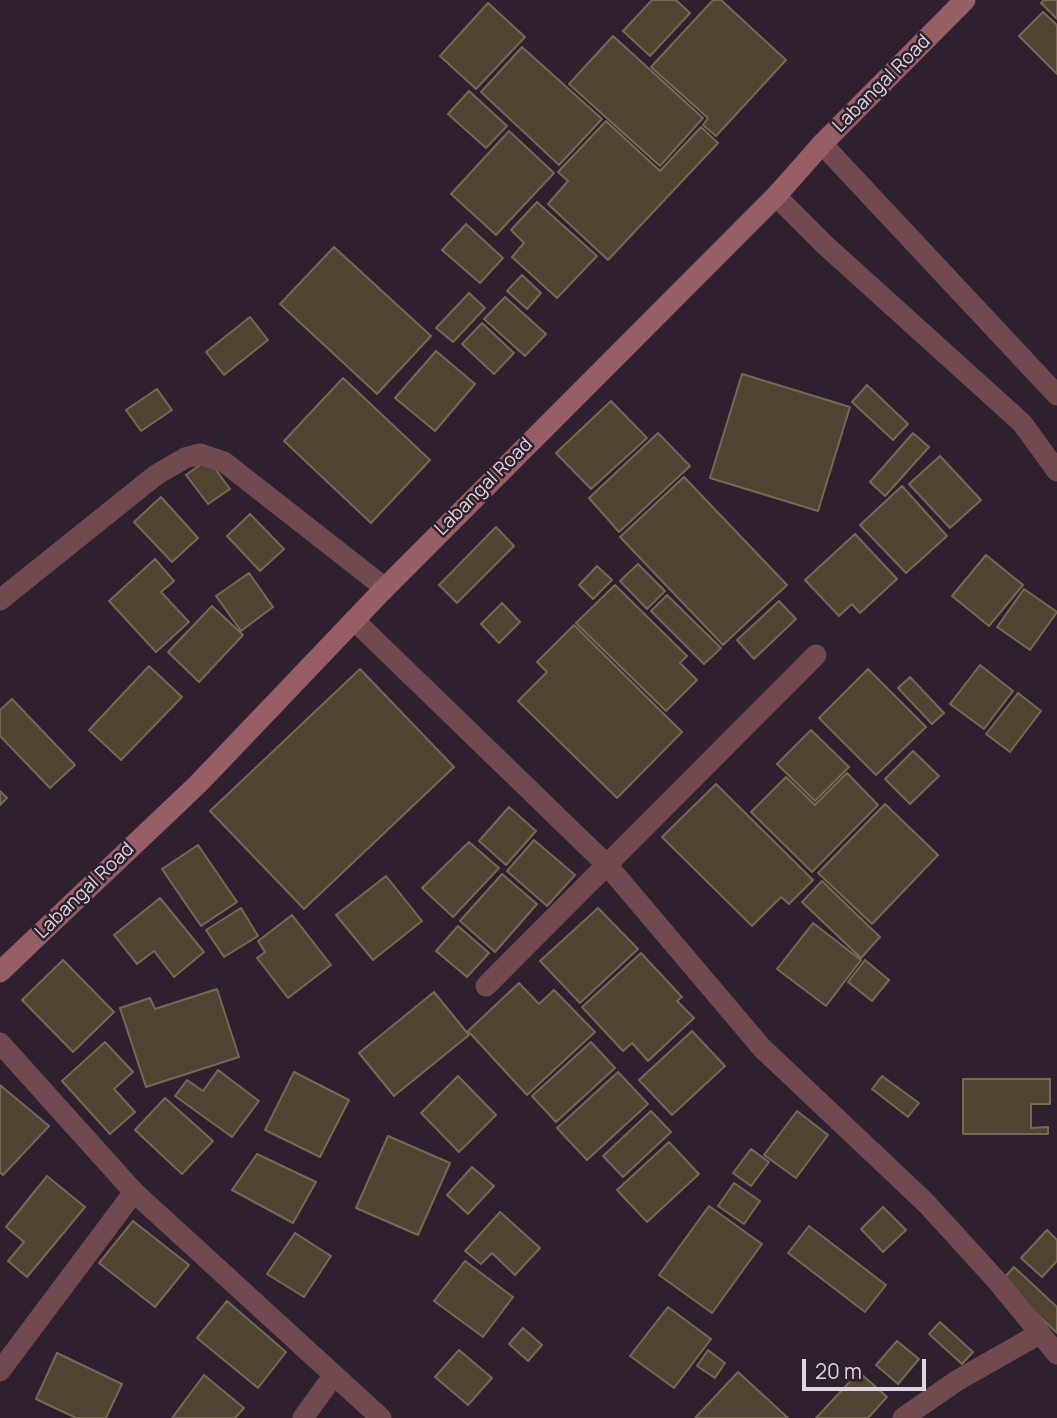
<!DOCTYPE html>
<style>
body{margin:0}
#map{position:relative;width:1057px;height:1418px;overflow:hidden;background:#2e202f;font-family:Manrope,sans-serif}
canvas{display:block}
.scale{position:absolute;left:802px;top:1359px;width:124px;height:32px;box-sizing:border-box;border:4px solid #ded5df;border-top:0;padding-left:9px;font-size:21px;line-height:24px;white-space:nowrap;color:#ded5df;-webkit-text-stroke:5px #2e202f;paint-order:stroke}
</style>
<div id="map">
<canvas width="1057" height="1418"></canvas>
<div class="scale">20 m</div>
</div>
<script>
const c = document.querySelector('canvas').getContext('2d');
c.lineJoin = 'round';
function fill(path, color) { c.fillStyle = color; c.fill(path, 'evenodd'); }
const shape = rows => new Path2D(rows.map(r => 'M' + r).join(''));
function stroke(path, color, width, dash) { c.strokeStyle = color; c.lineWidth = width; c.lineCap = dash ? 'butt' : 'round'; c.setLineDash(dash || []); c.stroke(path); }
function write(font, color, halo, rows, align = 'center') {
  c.font = font + ' Manrope,sans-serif'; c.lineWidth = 5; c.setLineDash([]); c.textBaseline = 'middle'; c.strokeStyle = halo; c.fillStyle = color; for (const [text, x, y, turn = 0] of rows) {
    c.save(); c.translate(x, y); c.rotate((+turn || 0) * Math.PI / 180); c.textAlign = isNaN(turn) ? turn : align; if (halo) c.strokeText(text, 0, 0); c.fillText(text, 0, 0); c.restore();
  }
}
const building = shape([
 [652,0,676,0,690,13,650,56,623,31,652,0],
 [713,0,721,0,786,60,716,136,703,125,708,118,651,67,713,0],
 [1044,0,1057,0,1057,19,1041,3,1044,0],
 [488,3,525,37,476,89,440,56,488,3],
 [1043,12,1057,25,1057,74,1019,36,1043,12],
 [613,36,703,118,660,166,569,84,613,36],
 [522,47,602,119,559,165,481,92,522,47],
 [469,91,507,126,486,148,448,114,469,91],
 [606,121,660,171,701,127,718,143,608,260,548,204,568,181,558,172,606,121],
 [509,131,554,173,496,235,451,194,509,131],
 [537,202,597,256,557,298,512,257,524,243,511,230,537,202],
 [466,224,503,258,480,283,442,250,466,224],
 [334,247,431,336,377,394,280,304,334,247],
 [522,275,541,293,527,309,507,291,522,275],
 [469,293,485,308,453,342,436,328,469,293],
 [505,297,546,334,525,356,484,319,505,297],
 [250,317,268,340,224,375,206,352,250,317],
 [482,323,514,353,494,374,462,344,482,323],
 [436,351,475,384,435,431,395,398,436,351],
 [742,374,850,407,818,511,710,478,742,374],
 [343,378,430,460,371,523,284,441,343,378],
 [867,385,908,424,893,440,852,402,867,385],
 [157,389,172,410,141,431,126,410,157,389],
 [611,401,647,438,591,489,556,453,611,401],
 [658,433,690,466,619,532,589,498,658,433],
 [913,433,929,447,885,496,870,482,913,433],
 [940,456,981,500,950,528,909,484,940,456],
 [208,459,230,489,208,504,186,475,208,459],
 [684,477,787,585,723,645,620,537,684,477],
 [902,486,947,536,906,573,860,525,902,486],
 [161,497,198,538,172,562,134,522,161,497],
 [250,514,284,549,260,571,227,536,250,514],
 [496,527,514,546,457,603,439,585,496,527],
 [855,534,897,579,860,613,852,604,839,616,805,580,855,534],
 [986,555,1023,585,989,626,952,596,986,555],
 [155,559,174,581,161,592,189,622,156,652,109,601,155,559],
 [638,564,665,591,647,609,620,581,638,564],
 [597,566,612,580,593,599,579,585,597,566],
 [249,573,273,607,241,631,216,596,249,573],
 [615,585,687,656,680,663,697,680,666,711,576,623,615,585],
 [1024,589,1057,612,1030,650,997,627,1024,589],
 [667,595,721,648,704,664,651,611,667,595],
 [779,601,796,619,754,659,737,640,779,601],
 [502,603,520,622,499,643,481,624,502,603],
 [212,606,243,635,199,682,168,652,212,606],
 [574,625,682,732,617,798,518,701,547,672,537,662,574,625],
 [980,665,1013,691,984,729,950,704,980,665],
 [149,666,182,697,121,760,89,730,149,666],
 [360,669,454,767,304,909,210,811,360,669],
 [868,669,926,727,876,775,819,718,868,669],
 [910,677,944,713,932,724,898,688,910,677],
 [1018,693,1041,711,1010,752,986,734,1018,693],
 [12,699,75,765,50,788,0,736,0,710,12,699],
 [811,730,849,767,815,801,777,764,811,730],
 [913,751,939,776,910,804,885,779,913,751],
 [847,773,878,805,812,872,751,812,786,777,815,805,847,773],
 [716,784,813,880,789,904,781,897,752,926,662,837,716,784],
 [0,791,7,798,0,805,0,791],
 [885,804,938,855,872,924,818,873,885,804],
 [509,807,536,831,506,865,479,841,509,807],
 [534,840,575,875,547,906,507,871,534,840],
 [469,842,499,868,453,917,422,888,469,842],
 [198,845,237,902,201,926,162,869,198,845],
 [502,874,537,904,495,952,460,921,502,874],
 [386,876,422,921,373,960,336,915,386,876],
 [822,881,880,937,861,958,802,902,822,881],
 [160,898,204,952,174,977,154,951,137,964,114,935,160,898],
 [241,908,258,936,224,957,206,930,241,908],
 [598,908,638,949,580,1003,540,961,598,908],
 [292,915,331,965,288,998,257,958,265,952,258,941,292,915],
 [813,923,861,960,826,1006,777,969,813,923],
 [458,926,489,953,467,977,436,951,458,926],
 [641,953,682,997,677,1001,694,1018,648,1061,632,1043,623,1051,582,1007,641,953],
 [63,960,114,1012,73,1052,22,1000,63,960],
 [865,960,889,980,872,1001,848,982,865,960],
 [519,983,539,1004,554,990,595,1032,527,1095,468,1031,519,983],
 [217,989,239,1057,146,1087,120,1008,150,998,155,1009,217,989],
 [434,992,469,1035,394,1096,359,1053,434,992],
 [692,1031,725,1066,672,1115,639,1080,692,1031],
 [105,1042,133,1072,114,1089,135,1112,110,1134,62,1081,105,1042],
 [591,1042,615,1068,556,1122,532,1096,591,1042],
 [218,1070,259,1101,232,1137,175,1096,187,1080,203,1091,218,1070],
 [294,1072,349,1100,320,1157,265,1130,294,1072],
 [618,1072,648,1104,587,1160,557,1128,618,1072],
 [458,1076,496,1115,459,1152,421,1113,458,1076],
 [882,1076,919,1103,908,1117,872,1089,882,1076],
 [963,1079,1050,1079,1050,1104,1031,1104,1031,1128,1048,1127,1048,1134,963,1134,963,1079],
 [0,1085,49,1126,3,1175,0,1172,0,1085],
 [165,1098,213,1141,182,1174,135,1130,165,1098],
 [651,1111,671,1132,623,1177,603,1156,651,1111],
 [797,1111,828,1135,796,1178,764,1155,797,1111],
 [388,1136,450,1163,418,1235,356,1208,388,1136],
 [669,1142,699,1174,647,1222,617,1190,669,1142],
 [751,1149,769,1162,751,1186,733,1173,751,1149],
 [257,1154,316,1182,293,1223,232,1190,257,1154],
 [472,1167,494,1186,468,1214,447,1195,472,1167],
 [47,1176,85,1207,27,1277,8,1261,24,1242,6,1227,47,1176],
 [734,1183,760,1201,744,1224,718,1206,734,1183],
 [709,1206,762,1244,712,1313,659,1275,709,1206],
 [883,1207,906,1230,883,1252,861,1229,883,1207],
 [500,1212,540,1248,515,1275,492,1253,481,1264,465,1251,500,1212],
 [133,1221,189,1265,155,1307,99,1263,133,1221],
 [809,1226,886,1285,865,1312,788,1253,809,1226],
 [1047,1230,1057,1240,1057,1261,1042,1277,1021,1258,1047,1230],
 [295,1233,331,1256,304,1297,267,1274,295,1233],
 [465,1261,513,1297,483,1337,434,1301,465,1261],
 [1014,1267,1057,1307,1057,1333,1001,1281,1014,1267],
 [227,1301,286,1352,258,1388,197,1338,227,1301],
 [668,1307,711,1339,674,1388,630,1356,668,1307],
 [940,1322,973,1352,962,1364,929,1334,940,1322],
 [523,1328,542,1345,528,1361,509,1344,523,1328],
 [897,1341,919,1359,898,1384,876,1365,897,1341],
 [459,1350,492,1378,468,1405,435,1377,459,1350],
 [708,1350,725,1363,715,1378,697,1366,708,1350],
 [57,1353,122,1384,106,1418,76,1418,36,1399,57,1353],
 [738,1372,788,1418,695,1418,738,1372],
 [859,1372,887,1397,868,1418,816,1418,859,1372],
 [204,1375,244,1408,235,1418,172,1418,204,1375]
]);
fill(building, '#524433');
stroke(building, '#786856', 2);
stroke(shape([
 [822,144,1057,395],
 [776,196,825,245,1022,423,1057,471],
 [607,865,762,1048,926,1203,998,1282,1057,1354],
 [903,1418,958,1380,1039,1334]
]), '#704a4f', 21);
stroke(shape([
 [0,600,156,475,185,458,200,454,224,462,385,588],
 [354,620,607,865],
 [486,986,816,655],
 [0,1043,134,1192,381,1418],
 [0,1371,134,1192],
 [303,1418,334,1375]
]), '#704a4f', 21);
stroke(shape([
 [0,972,198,784,385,588,776,196,822,144,965,0]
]), '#985e66', 21);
write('19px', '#ded5df', '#2e202f', [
 ["Labangal Road",882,84,-45],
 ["Labangal Road",484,487,-45],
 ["Labangal Road",85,891,-44]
]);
</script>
